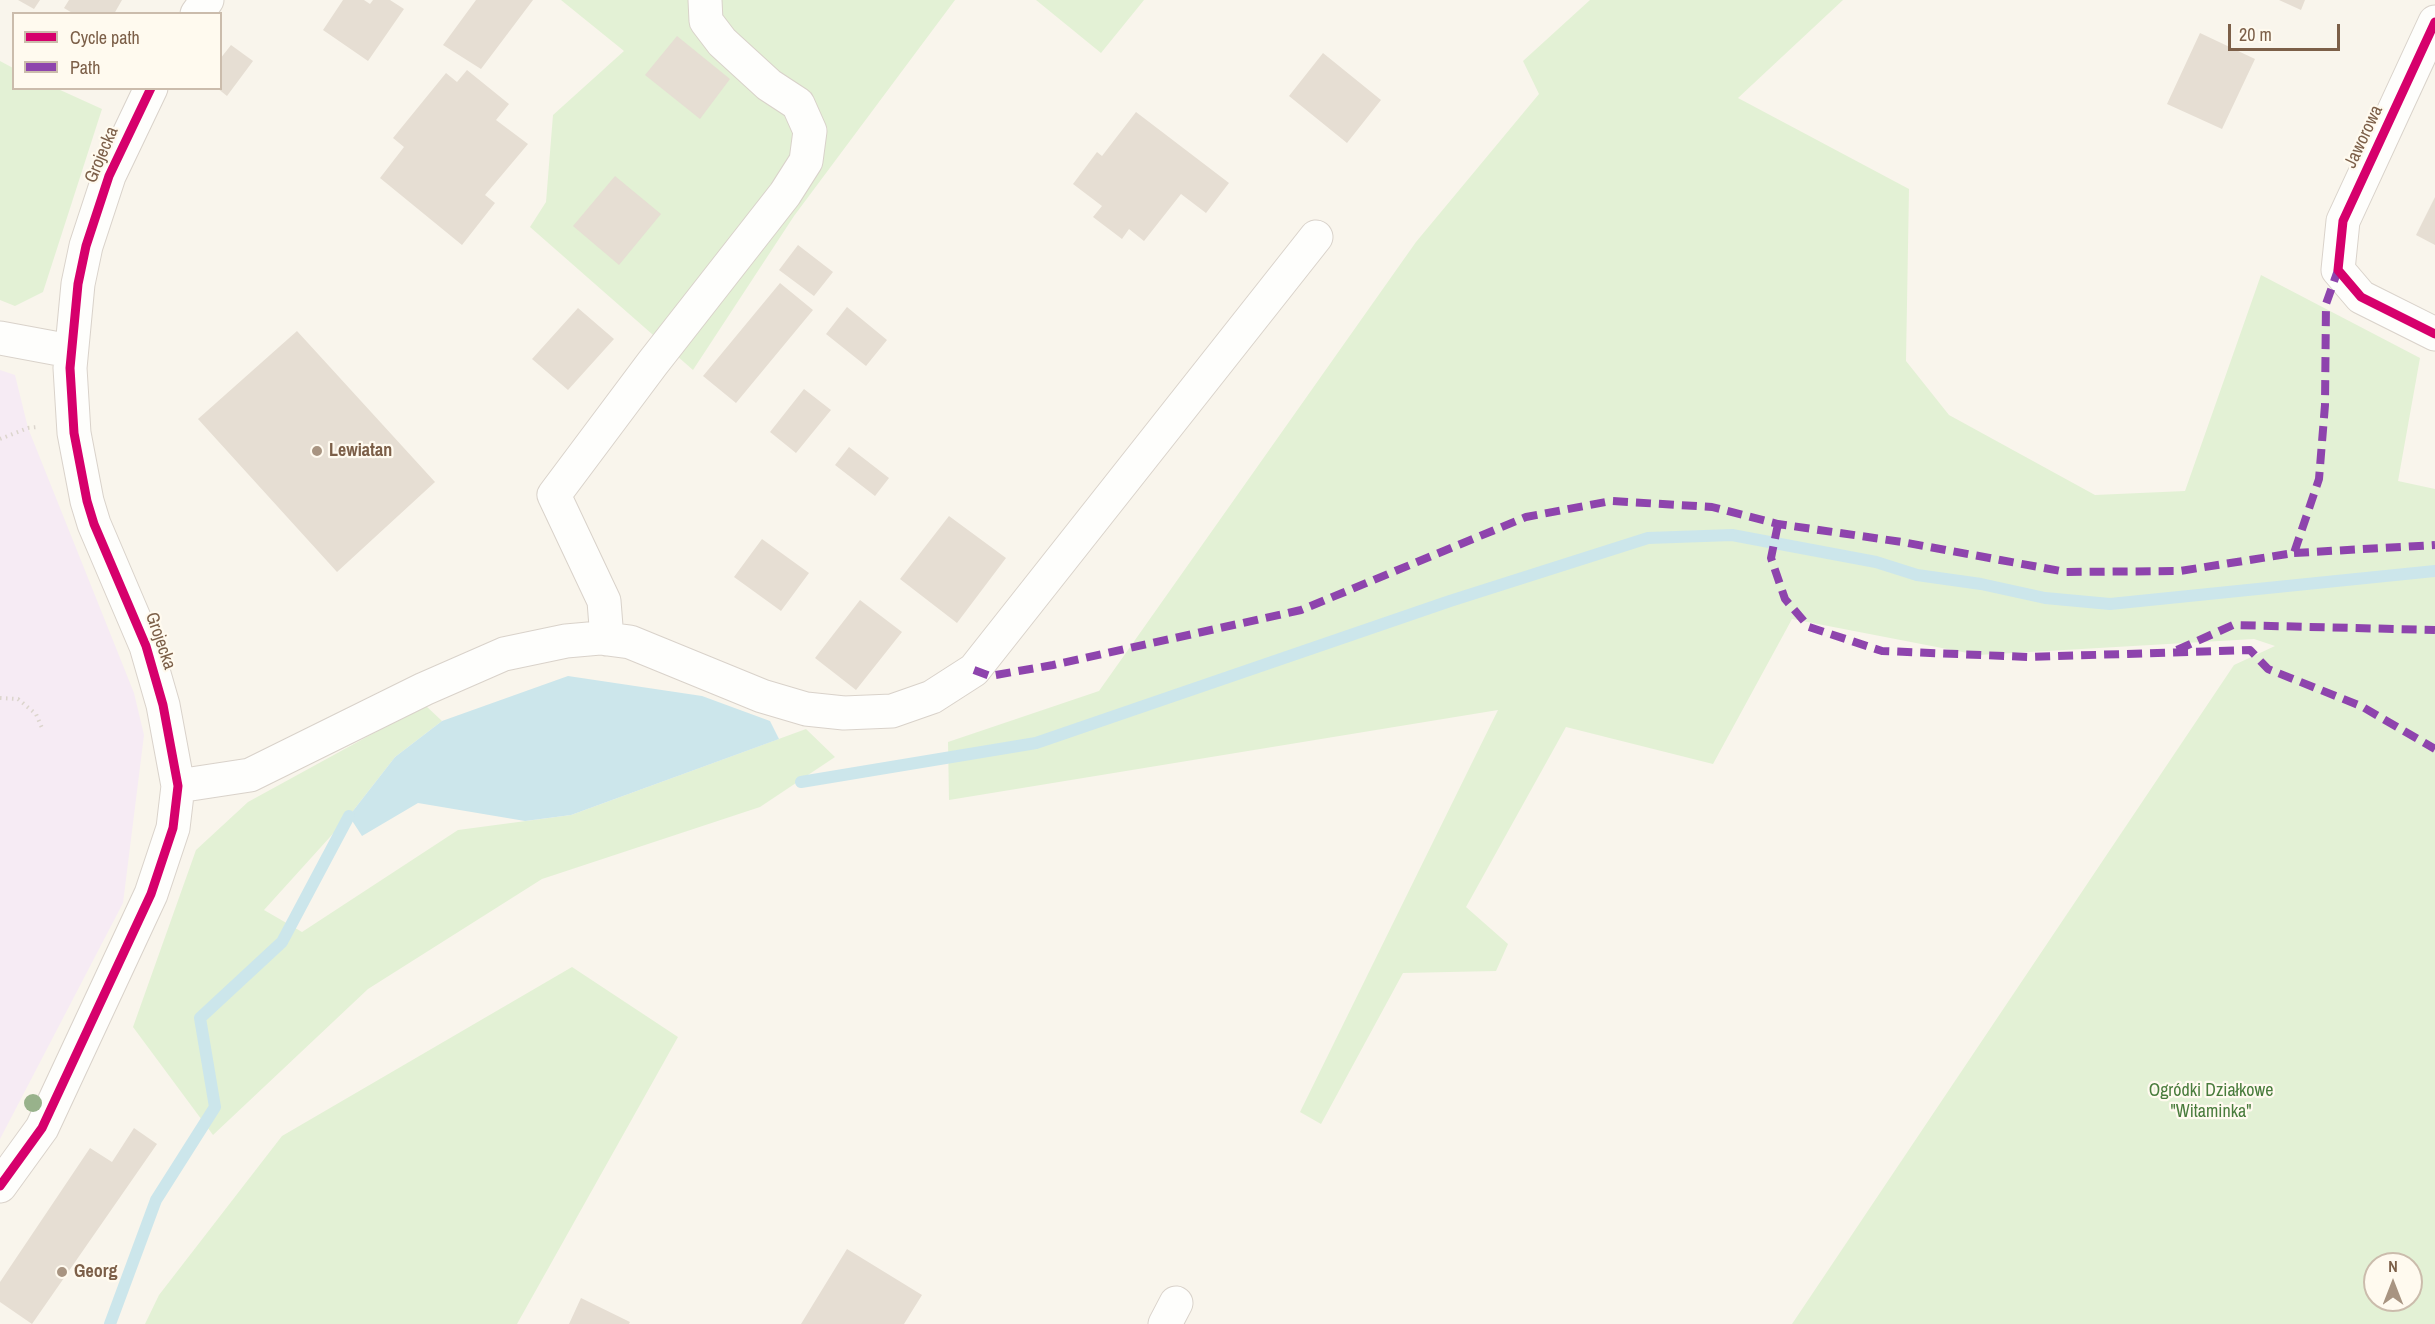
<!DOCTYPE html>
<meta charset="utf-8">
<style>
body{margin:0}
#map{position:relative;width:2435px;height:1324px;overflow:hidden;background:#f9f5ec;font-family:"Archivo Narrow",sans-serif}
canvas{display:block}
.legend{position:absolute;left:12px;top:12px;width:210px;height:78px;box-sizing:border-box;background:#fffaef;border:2px solid #cbbcac;margin:0;padding:8px 10px;list-style:none;font-size:18px;color:#7c5f48}
.legend li{display:flex;align-items:center;gap:12px;height:30px}
.legend b{width:30px;border:2px solid #cbbcac}
.north{position:absolute;left:2363px;top:1252px;width:60px;height:60px;box-sizing:border-box;background:#fffaef;border:2px solid #cbbcac;border-radius:50%;rotate:0deg;font-size:16px;font-weight:700;line-height:24px;text-align:center;color:#7c5f48}
.north::after{content:'';display:block;margin:auto;width:21px;height:27px;background:#a89481;clip-path:polygon(50% 0,100% 100%,50% 72%,0 100%)}
.scale{position:absolute;left:2228px;top:24px;width:112px;height:27px;box-sizing:border-box;border:3px solid #7c5f48;border-top:0;padding-left:8px;font-size:18px;line-height:21px;white-space:nowrap;color:#7c5f48;-webkit-text-stroke:4px #fffaef;paint-order:stroke}
</style>
<div id="map">
<canvas width="2435" height="1324"></canvas>
<ul class="legend">
<li><b style="height:8px;background:#d6006c"></b>Cycle path</li>
<li><b style="height:8px;background:#8e44ad"></b>Path</li>
</ul>
<div class="north">N</div>
<div class="scale">20 m</div>
</div>
<script>
const c = document.querySelector('canvas').getContext('2d');
c.lineJoin = 'round';
function fill(path, color) { c.fillStyle = color; c.fill(path, 'evenodd'); }
const shape = rows => new Path2D(rows.map(r => 'M' + r).join(''));
function stroke(path, color, width, dash) { c.strokeStyle = color; c.lineWidth = width; c.lineCap = dash ? 'butt' : 'round'; c.setLineDash(dash || []); c.stroke(path); }
function write(font, color, halo, rows, align = 'center') {
  c.font = font + ' "Archivo Narrow",sans-serif'; c.lineWidth = 4.5; c.setLineDash([]); c.textBaseline = 'middle'; c.strokeStyle = halo; c.fillStyle = color; for (const [text, x, y, turn = 0] of rows) {
    c.save(); c.translate(x, y); c.rotate((+turn || 0) * Math.PI / 180); c.textAlign = isNaN(turn) ? turn : align; if (halo) c.strokeText(text, 0, 0); c.fillText(text, 0, 0); c.restore();
  }
}
fill(shape([
 [0,370,15,375,28,428,134,693,144,735,123,903,0,1139]
]), '#f6ebf4');
fill(shape([
 [561,0,955,0,794,216,693,370,530,227,546,202,553,115,624,51],
 [1036,0,1144,0,1101,53],
 [1590,0,1843,0,1738,98,1909,189,1906,361,1949,415,2095,495,2185,491,2261,275,2420,358,2398,481,2435,489,2435,1324,1792,1324,2234,665,2275,646,2254,639,1978,655,1792,619,1713,764,1566,727,1466,907,1508,944,1496,971,1403,973,1321,1124,1300,1112,1498,710,949,800,948,742,1099,691,1416,242,1539,94,1523,61],
 [2375,1264,2411,1264,2411,1300,2375,1300],
 [0,61,13,68,14,88,58,89,102,109,43,292,15,306,0,300],
 [425,705,442,721,395,757,349,816,264,910,302,932,458,830,571,815,806,729,835,757,760,807,542,879,368,989,213,1135,133,1027,196,850,248,802],
 [572,967,678,1037,517,1324,145,1324,159,1295,282,1136]
]), '#e3f1d5');
fill(shape([
 [568,676,702,696,770,721,779,739,571,815,525,821,418,803,362,836,349,816,395,757,442,721]
]), '#cce6eb');
stroke(shape([
 [801,782,1036,743,1450,601,1648,538,1732,535,1876,562,1917,575,1981,584,2045,598,2110,604,2435,571],
 [110,1324,156,1200,215,1107,200,1018,282,942,349,816]
]), '#cce6eb', 12);
fill(shape([
 [18,0,40,0,34,9],
 [69,0,122,0,114,14,74,14,64,8],
 [343,0,364,0,370,4,373,0,390,0,404,9,368,61,323,30],
 [476,0,533,0,481,69,443,45],
 [2279,0,2305,0,2301,10],
 [2200,33,2255,59,2222,129,2167,104],
 [677,36,730,79,700,119,645,75],
 [231,45,253,61,227,96,217,88,220,88,220,59],
 [1323,53,1381,100,1347,143,1289,96],
 [467,70,509,104,496,120,528,144,485,195,495,203,462,245,380,178,404,147,393,138,446,73,457,82],
 [1136,112,1229,183,1206,213,1181,194,1144,241,1129,229,1122,239,1093,217,1102,206,1073,184,1097,152,1102,156],
 [615,176,661,214,619,265,573,226],
 [2435,197,2435,245,2416,235],
 [798,245,833,272,814,296,779,270],
 [780,283,813,310,736,403,703,376],
 [847,307,887,340,866,366,826,334],
 [578,308,614,339,568,390,532,359],
 [297,331,435,482,337,572,198,419],
 [804,389,831,410,796,453,770,432],
 [849,447,889,478,875,496,835,465],
 [949,516,1006,558,957,623,900,579],
 [762,539,809,573,781,611,734,577],
 [860,600,902,632,856,690,815,658],
 [134,1128,157,1144,32,1324,0,1302,0,1282,90,1148,112,1162],
 [847,1249,922,1295,904,1324,801,1324],
 [581,1298,630,1322,629,1324,569,1324]
]), '#e6ded3');
const minor = shape([
 [197,14,207,0],
 [2435,22,2343,221,2338,270,2361,297,2435,334],
 [0,338,70,351],
 [607,639,604,601,554,495,652,364,785,194,806,161,810,131,798,104,769,85,722,42,706,21,705,0],
 [178,786,250,775,424,689,504,654,566,641,600,638,630,642,762,696,806,709,844,713,892,711,932,697,974,670,1316,237],
 [0,1186,42,1128,151,894,173,828,178,786,163,705,146,646,94,524,87,501,74,433,70,368,78,284,86,246,109,176,151,88],
 [1165,1324,1176,1303]
]);
stroke(minor, '#d9d2ca', 35);
stroke(shape([
 [0,439,28,428,37,427],
 [0,698,18,699,36,714,42,728]
]), '#dcd5cd', 4, [1.5, 4.5]);
stroke(minor, '#fefefc', 33);
stroke(shape([
 [1778,524,1771,558,1785,599,1809,627,1882,651,2029,657,2250,650,2268,669,2361,706,2435,749],
 [2294,553,2435,545],
 [2177,650,2233,625,2435,630],
 [974,670,990,676,1053,665,1301,610,1526,517,1611,501,1712,507,1778,524,1902,542,2066,572,2180,571,2294,553,2319,479,2325,405,2326,304,2338,270]
]), '#8e44ad', 8, [15, 8]);
stroke(shape([
 [2435,22,2343,221,2338,270,2361,297,2435,334],
 [0,1186,42,1128,151,894,173,828,178,786,163,705,146,646,94,524,87,501,74,433,70,368,78,284,86,246,109,176,151,88]
]), '#d6006c', 9);
c.fillStyle = '#98b28b';
for (const [x, y] of [
 [33,1103]
]) { c.beginPath(); c.arc(x, y, 9, 0, 2 * Math.PI); c.fill(); }
for (const [x, y, r, color] of [
 [317,451,6,"#a89481"],
 [62,1272,6,"#a89481"]
]) { const dot = new Path2D(); dot.arc(x, y, r, 0, 2 * Math.PI); c.fillStyle = color; c.fill(dot); stroke(dot, '#fffaef', 2); }
write('18px', '#7c5f48', '#fffaef', [
 ["Jaworowa",2364,137,-65],
 ["Grojecka",102,155,-67],
 ["Grojecka",160,641,71]
]);
write('bold 18px', '#7c5f48', '#fffaef', [
 ["Lewiatan",329,451],
 ["Georg",74,1272]
], 'left');
write('18px', '#497c3c', '#fffaef', [
 ["Ogródki Działkowe",2211,1091],
 ["\"Witaminka\"",2211,1112]
]);
</script>
